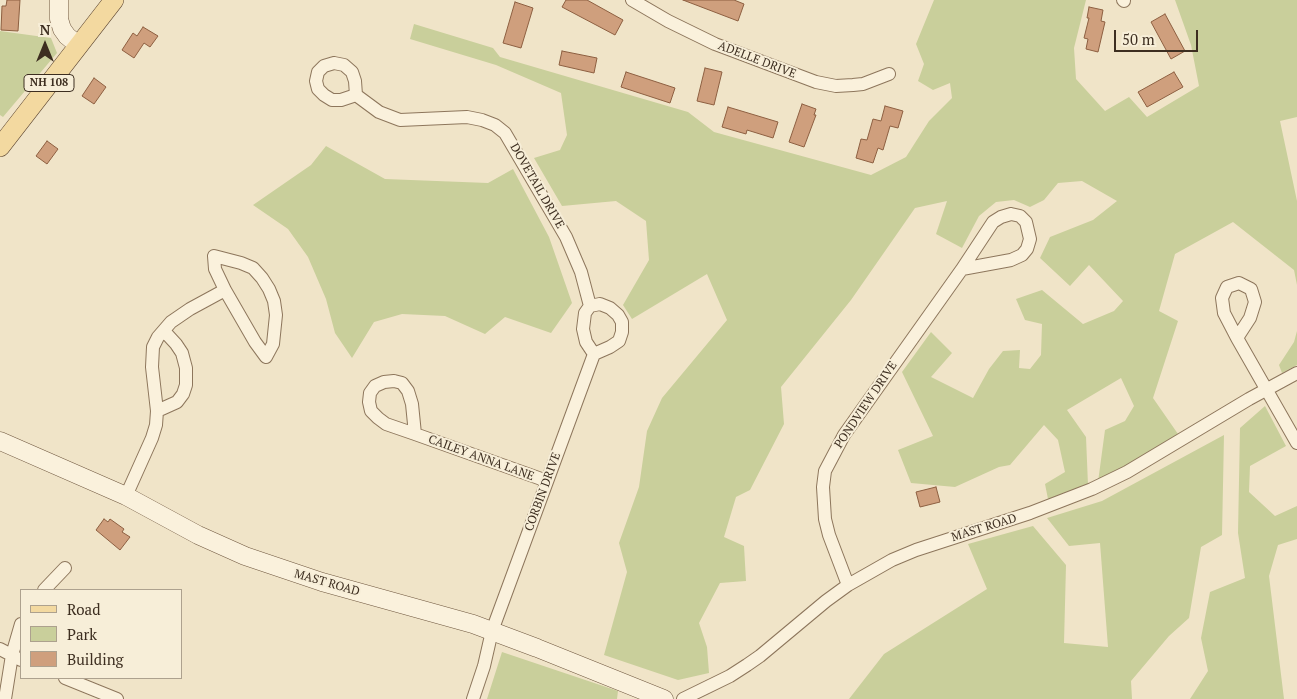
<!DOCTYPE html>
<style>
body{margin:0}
#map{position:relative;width:1297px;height:699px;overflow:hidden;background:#f0e4c8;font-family:"PT Serif",serif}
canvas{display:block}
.legend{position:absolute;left:20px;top:589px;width:162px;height:90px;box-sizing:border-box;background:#f7eed8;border:1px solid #ada18e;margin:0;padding:6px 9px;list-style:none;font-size:15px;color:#3d2e20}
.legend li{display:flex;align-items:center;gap:10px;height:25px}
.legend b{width:25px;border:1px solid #ada18e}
.north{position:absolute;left:20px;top:20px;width:50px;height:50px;-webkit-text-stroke:4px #f7eed8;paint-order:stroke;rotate:0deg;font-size:14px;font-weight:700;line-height:20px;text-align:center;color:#3d2e20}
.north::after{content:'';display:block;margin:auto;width:18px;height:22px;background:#3d2e20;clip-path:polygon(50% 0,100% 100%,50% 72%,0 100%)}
.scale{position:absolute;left:1114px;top:30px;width:84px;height:22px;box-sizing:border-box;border:2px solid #3d2e20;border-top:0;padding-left:6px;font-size:15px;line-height:18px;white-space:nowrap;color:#3d2e20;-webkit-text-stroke:4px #f7eed8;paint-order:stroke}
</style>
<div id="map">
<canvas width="1297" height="699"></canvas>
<ul class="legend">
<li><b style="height:6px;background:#f3d9a0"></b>Road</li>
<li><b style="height:14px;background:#c9cf9b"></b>Park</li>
<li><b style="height:14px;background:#cf9f7d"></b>Building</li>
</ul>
<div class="north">N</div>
<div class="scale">50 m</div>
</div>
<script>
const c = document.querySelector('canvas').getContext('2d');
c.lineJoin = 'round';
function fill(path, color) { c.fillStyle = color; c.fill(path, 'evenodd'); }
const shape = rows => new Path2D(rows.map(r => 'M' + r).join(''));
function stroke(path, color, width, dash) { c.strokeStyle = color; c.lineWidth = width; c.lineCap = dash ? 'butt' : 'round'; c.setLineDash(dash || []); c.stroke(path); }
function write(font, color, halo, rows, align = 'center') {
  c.font = font + ' "PT Serif",serif'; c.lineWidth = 4; c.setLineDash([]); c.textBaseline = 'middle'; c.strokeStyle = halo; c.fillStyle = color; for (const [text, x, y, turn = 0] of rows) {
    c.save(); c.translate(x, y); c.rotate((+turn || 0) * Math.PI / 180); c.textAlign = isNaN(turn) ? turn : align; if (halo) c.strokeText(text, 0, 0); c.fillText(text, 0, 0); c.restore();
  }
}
fill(shape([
 [934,0,1086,0,1074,48,1076,79,1105,111,1129,97,1147,117,1199,86,1191,45,1175,0,1297,0,1297,117,1280,121,1297,201,1297,285,1294,270,1233,222,1175,254,1159,311,1178,321,1153,398,1178,434,1098,482,1105,430,1125,421,1134,406,1121,378,1067,410,1086,437,1088,485,1048,499,1045,484,1065,472,1058,440,1044,425,1010,465,999,467,955,487,911,483,898,450,933,436,902,372,931,332,952,353,931,377,973,398,989,369,1003,351,1020,350,1019,368,1030,369,1041,355,1042,324,1025,320,1016,299,1042,290,1083,324,1114,311,1123,301,1089,265,1070,286,1040,258,1050,237,1093,220,1117,201,1082,181,1058,183,1044,200,1030,207,1014,200,996,202,979,216,962,248,936,234,947,201,915,208,851,300,781,387,784,424,750,490,736,497,724,537,744,546,746,581,720,583,699,623,707,647,709,673,678,680,604,655,627,572,619,543,639,487,647,431,662,398,727,320,707,274,632,319,623,305,649,260,646,221,616,201,562,206,534,158,560,150,567,135,561,93,496,65,410,39,414,24,493,48,500,57,688,112,714,132,871,175,906,157,929,121,952,98,950,83,933,90,918,81,924,64,916,44],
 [0,31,51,38,57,53,3,117,0,115],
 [326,146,385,179,488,183,513,169,549,237,572,303,551,333,505,317,485,334,445,316,402,314,374,322,352,358,335,333,326,299,308,257,288,229,253,205,311,165],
 [1297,331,1297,365,1282,373,1279,365,1294,342],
 [1265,406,1286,446,1250,466,1249,492,1275,516,1297,506,1297,539,1278,545,1269,576,1284,699,1190,699,1208,671,1201,638,1210,592,1245,578,1238,533,1240,428],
 [1224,435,1222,535,1201,547,1189,618,1169,636,1131,681,1132,699,849,699,884,654,987,589,968,544,1033,526,1066,565,1064,643,1108,647,1100,543,1069,546,1047,518,1102,501],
 [502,652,618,691,617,699,487,699]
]), '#c9cf9b');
const building = shape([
 [7,0,20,0,18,31,1,30,2,6,6,6,7,0],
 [566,0,587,0,623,20,615,35,562,7,566,0],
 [683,0,734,0,744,4,738,21,683,0],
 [515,2,533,8,521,48,503,43,515,2],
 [1089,7,1103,10,1101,21,1105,22,1098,52,1086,49,1088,39,1084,38,1089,18,1087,18,1089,7],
 [1165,14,1185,51,1171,59,1151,22,1165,14],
 [143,27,158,36,150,47,144,43,134,58,122,50,133,33,137,36,143,27],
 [562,51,597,58,594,73,559,65,562,51],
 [705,68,722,72,714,105,697,101,705,68],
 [626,72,675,88,670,103,621,87,626,72],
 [1174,72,1183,87,1147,107,1138,92,1174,72],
 [94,78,106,87,94,104,82,96,94,78],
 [802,104,816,109,814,115,816,115,804,147,789,142,802,104],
 [885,106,903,111,898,128,890,126,883,150,878,148,873,163,856,158,861,139,867,140,873,119,881,121,885,106],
 [728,107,778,122,773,138,747,130,746,134,722,127,728,107],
 [47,141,58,149,47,164,36,156,47,141],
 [936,487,940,502,920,507,916,492,936,487],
 [104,519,108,522,110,519,124,529,122,532,130,537,120,550,96,530,104,519]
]);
fill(building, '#cf9f7d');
stroke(building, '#8d5f41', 1);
const street = shape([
 [632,0,668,21,715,44,816,82,836,86,853,85,863,84,889,74],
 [1123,0,1124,1],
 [334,63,344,65,352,72,355,81,356,95,341,100,332,100,324,95,318,89,316,81,318,72,324,66,334,63],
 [356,95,379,112,400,120,467,117,482,120,495,125,505,133,566,237,581,272,590,306],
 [1011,214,1020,216,1026,222,1030,239,1027,249,1022,255,1011,260,962,269,993,222,1001,217,1011,214],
 [1239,283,1251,289,1255,302,1250,318,1237,338,1224,313,1222,298,1227,287,1239,283],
 [1237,338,1297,443],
 [394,381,402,383,408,391,412,404,415,434,386,424,378,418,371,411,369,402,370,393,375,386,384,382,394,381],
 [157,411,177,402,183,394,186,385,186,368,182,353,176,344,164,331],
 [415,434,547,481],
 [126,496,152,438,156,425,157,411,152,367,153,347,158,337,171,322,190,309,225,290,255,342,266,357,273,344,276,315,274,301,269,289,262,278,253,268,241,263,214,256,215,269,225,290],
 [848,585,829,535,825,519,823,487,825,471,844,435,962,269],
 [44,590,65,568],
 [0,649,21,660],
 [65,678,117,699],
 [5,699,12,655,21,624],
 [473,699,484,666,492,631,594,354,586,342,583,329,585,313,590,306,600,304,610,308,618,315,622,322,622,332,619,341,610,347,594,354],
 [683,699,730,676,747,665,760,656,826,601,848,585,892,560,916,550,1030,513,1092,489,1127,472,1249,399,1297,373]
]);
const secondary = shape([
 [59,0,59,19,62,29,67,36,78,45],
 [0,441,126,496,198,535,245,556,322,582,473,624,537,648,664,699]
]);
const primary = shape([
 [0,147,114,0]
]);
stroke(street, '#8d765c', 14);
stroke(secondary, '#6f573f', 19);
stroke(primary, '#5b4430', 20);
stroke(street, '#faf1dc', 12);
stroke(secondary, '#faf1dc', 18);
stroke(primary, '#f3d9a0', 19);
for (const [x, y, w] of [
 [49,83,50]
]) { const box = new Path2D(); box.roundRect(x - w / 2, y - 8.5, w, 17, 4); c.fillStyle = '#f7eed8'; c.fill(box); stroke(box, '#3d2e20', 1); }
write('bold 11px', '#3d2e20', null, [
 ["NH 108",49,83]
]);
write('12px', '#3d2e20', '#f7eed8', [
 ["ADELLE DRIVE",757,60,21],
 ["DOVETAIL DRIVE",537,186,60],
 ["PONDVIEW DRIVE",866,405,-56],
 ["CAILEY ANNA LANE",481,458,20],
 ["CORBIN DRIVE",543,492,-70],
 ["MAST ROAD",984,528,-17],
 ["MAST ROAD",327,583,16]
]);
</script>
